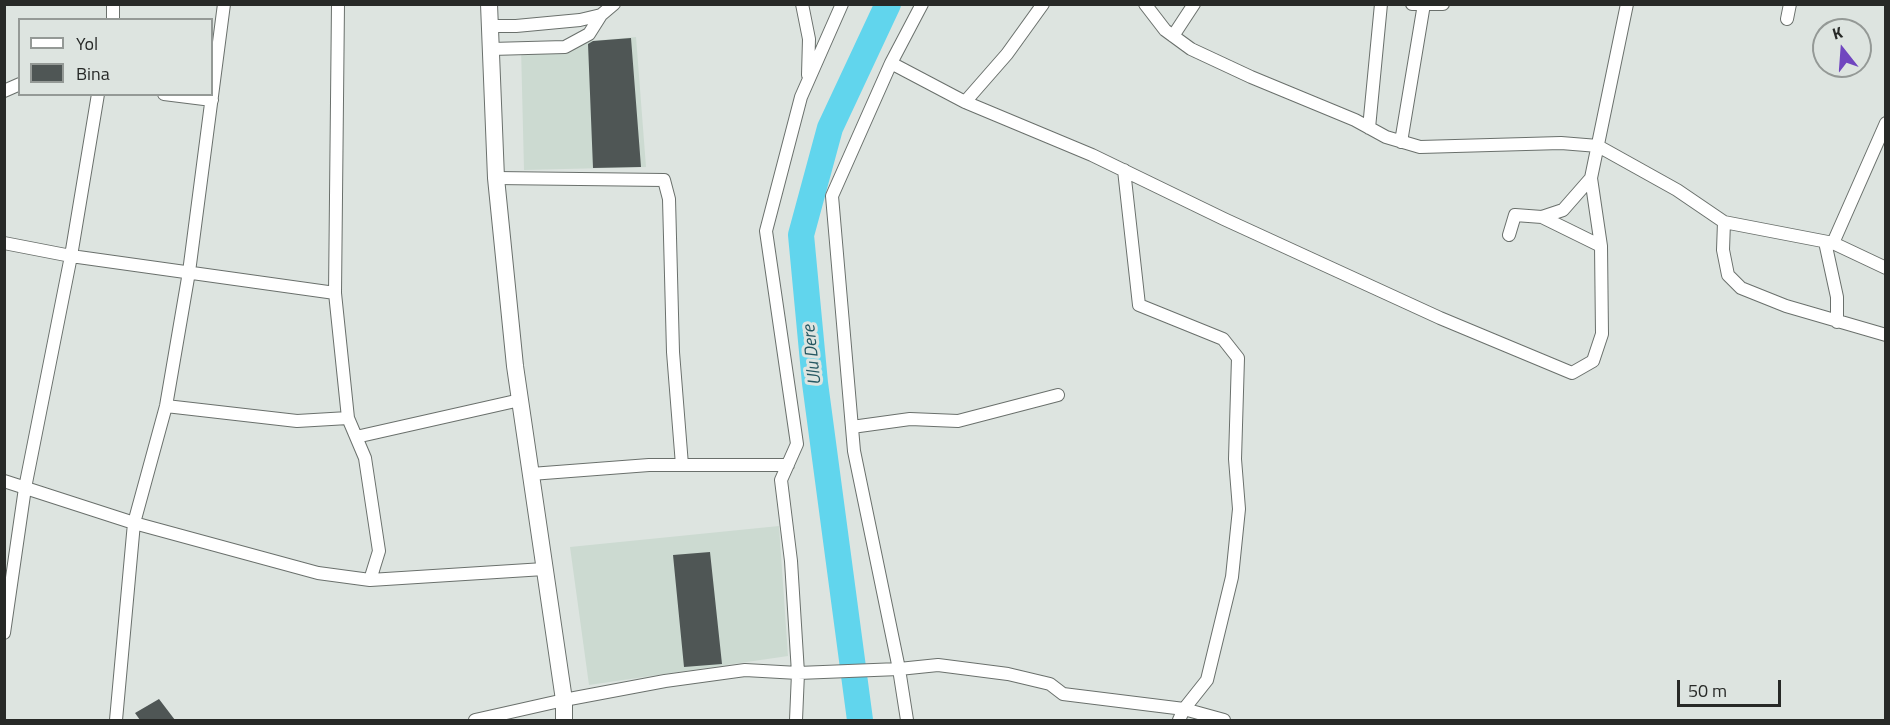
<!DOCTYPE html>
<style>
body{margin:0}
#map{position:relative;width:1890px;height:725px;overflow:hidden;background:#dde4e0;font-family:"Titillium Web",sans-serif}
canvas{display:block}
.frame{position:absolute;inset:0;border:6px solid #272927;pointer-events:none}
.legend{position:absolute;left:18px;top:18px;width:195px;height:78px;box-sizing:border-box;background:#dde4e0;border:2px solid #949996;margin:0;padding:8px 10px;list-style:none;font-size:18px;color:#272927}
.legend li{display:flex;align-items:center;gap:12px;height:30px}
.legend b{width:30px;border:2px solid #949996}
.north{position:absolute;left:1812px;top:18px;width:60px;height:60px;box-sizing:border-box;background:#dde4e0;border:2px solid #949996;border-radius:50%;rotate:343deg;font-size:16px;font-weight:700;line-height:24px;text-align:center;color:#272927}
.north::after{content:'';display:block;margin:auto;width:21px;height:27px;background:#7046bf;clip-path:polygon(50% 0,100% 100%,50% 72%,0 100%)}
.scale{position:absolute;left:1677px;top:680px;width:104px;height:27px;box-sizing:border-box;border:3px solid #272927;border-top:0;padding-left:8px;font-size:18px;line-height:21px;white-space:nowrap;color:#272927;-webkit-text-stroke:4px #dde4e0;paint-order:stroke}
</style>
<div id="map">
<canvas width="1890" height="725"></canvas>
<div class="frame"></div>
<ul class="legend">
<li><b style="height:8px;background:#fff"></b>Yol</li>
<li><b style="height:16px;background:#4f5655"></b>Bina</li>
</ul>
<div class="north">K</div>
<div class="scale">50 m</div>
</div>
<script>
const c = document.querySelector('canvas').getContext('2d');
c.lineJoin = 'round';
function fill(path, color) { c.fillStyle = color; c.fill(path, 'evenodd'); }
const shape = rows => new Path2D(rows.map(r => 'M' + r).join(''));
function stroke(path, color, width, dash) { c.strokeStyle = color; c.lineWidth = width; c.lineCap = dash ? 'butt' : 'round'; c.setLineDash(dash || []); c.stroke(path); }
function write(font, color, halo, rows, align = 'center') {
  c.font = font + ' "Titillium Web",sans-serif'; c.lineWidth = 6; c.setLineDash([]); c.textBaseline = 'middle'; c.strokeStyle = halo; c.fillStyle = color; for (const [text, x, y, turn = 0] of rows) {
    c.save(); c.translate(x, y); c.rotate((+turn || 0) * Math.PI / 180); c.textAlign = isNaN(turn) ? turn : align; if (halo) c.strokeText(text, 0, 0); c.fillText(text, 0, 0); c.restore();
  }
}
fill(shape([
 [636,37,646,167,524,170,521,47],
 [779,526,788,656,589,685,570,547]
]), '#ccdad1');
stroke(shape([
 [860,720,815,383,801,235,830,128,888,4]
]), '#61d5ed', 26);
fill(shape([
 [631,38,641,167,593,168,588,44,593,41],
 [710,552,722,664,684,667,673,555],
 [159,699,175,720,140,720,135,713]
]), '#4f5655');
const street = shape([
 [338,4,335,293,348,418,365,458,379,551,370,580],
 [802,4,809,39,808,75],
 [1145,4,1165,30,1191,49,1251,77,1355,120,1386,137,1420,147,1561,143,1598,146,1677,190,1724,222,1833,243,1886,268],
 [1412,4,1443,4],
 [1787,19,1790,4],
 [113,20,113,4],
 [490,26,516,26,580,20,601,15,614,4],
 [1173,36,1194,4],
 [491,49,565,47,589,34,601,15],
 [891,63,965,102,1007,54,1043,4],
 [4,91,20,84],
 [98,94,71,256,335,293],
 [164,94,212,100],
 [965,102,1092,155,1224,219,1440,318,1572,373,1593,361,1602,334,1601,246,1591,178,1627,4],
 [1369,128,1381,4],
 [1401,142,1424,4],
 [1124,170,1139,305,1223,339,1238,358,1235,459,1239,509,1232,577,1207,680,1184,709,1179,720],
 [496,178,664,180,669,199,673,352,682,465],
 [1542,217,1601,246],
 [1724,222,1723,250,1728,275,1741,288,1786,306,1886,335],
 [1509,235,1515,215,1542,217,1563,210,1591,178],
 [1825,242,1837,297,1837,322],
 [4,243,71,256,25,488,4,633],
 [1833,243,1886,123],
 [166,406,297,421,348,418],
 [852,427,910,419,958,421,1058,395],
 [356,437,520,400],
 [531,474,649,465,788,465],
 [4,481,134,523,318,573,370,580,544,569],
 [116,720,134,523,166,406,189,272,224,4],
 [475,720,564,700,665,681,745,670,798,673,791,561,781,480,797,444,766,231,801,97,842,4],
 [796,720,798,673,899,669,854,451,832,196,891,63,922,4],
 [907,720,899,669,938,665,1008,674,1050,684,1063,694,1184,709,1224,720]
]);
const secondary = shape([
 [489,4,496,178,515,366,564,700,564,720]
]);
stroke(street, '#6a706c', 14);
stroke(secondary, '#6a706c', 18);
stroke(street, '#fff', 12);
stroke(secondary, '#fff', 16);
write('italic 18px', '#255761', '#dde4e0', [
 ["Ulu Dere",813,355,-96]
]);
</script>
